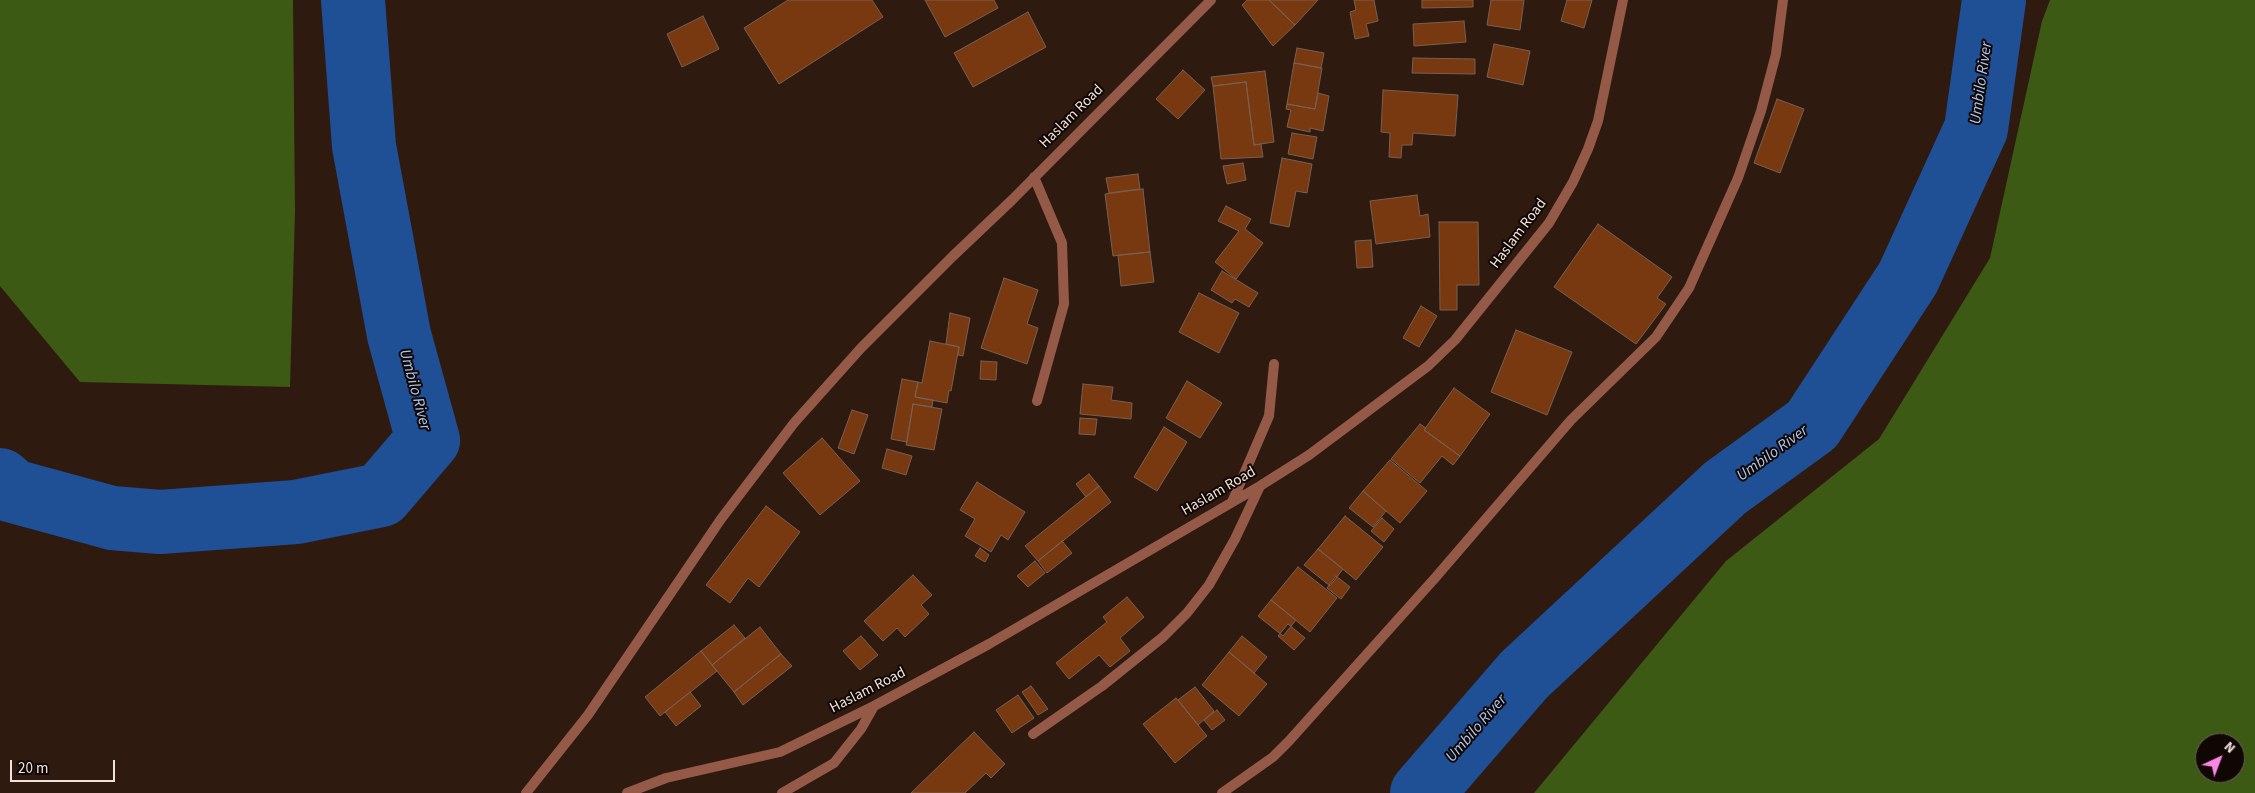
<!DOCTYPE html>
<style>
body{margin:0}
#map{position:relative;width:2255px;height:793px;overflow:hidden;background:#2e1a0f;font-family:"Source Sans 3",sans-serif}
canvas{display:block}
.north{position:absolute;left:2195px;top:733px;width:50px;height:50px;box-sizing:border-box;background:#100704;border:1px solid #6a5f5a;border-radius:50%;rotate:43deg;font-size:14px;font-weight:700;line-height:20px;text-align:center;color:#f1e2db}
.north::after{content:'';display:block;margin:auto;width:18px;height:22px;background:#fb87e5;clip-path:polygon(50% 0,100% 100%,50% 72%,0 100%)}
.scale{position:absolute;left:10px;top:760px;width:105px;height:22px;box-sizing:border-box;border:2px solid #f1e2db;border-top:0;padding-left:6px;font-size:15px;line-height:18px;white-space:nowrap;color:#f1e2db;-webkit-text-stroke:4px #100704;paint-order:stroke}
</style>
<div id="map">
<canvas width="2255" height="793"></canvas>
<div class="north">N</div>
<div class="scale">20 m</div>
</div>
<script>
const c = document.querySelector('canvas').getContext('2d');
c.lineJoin = 'round';
function fill(path, color) { c.fillStyle = color; c.fill(path, 'evenodd'); }
const shape = rows => new Path2D(rows.map(r => 'M' + r).join(''));
function stroke(path, color, width, dash) { c.strokeStyle = color; c.lineWidth = width; c.lineCap = dash ? 'butt' : 'round'; c.setLineDash(dash || []); c.stroke(path); }
function write(font, color, halo, rows, align = 'center') {
  c.font = font + ' "Source Sans 3",sans-serif'; c.lineWidth = 4; c.setLineDash([]); c.textBaseline = 'middle'; c.strokeStyle = halo; c.fillStyle = color; for (const [text, x, y, turn = 0] of rows) {
    c.save(); c.translate(x, y); c.rotate((+turn || 0) * Math.PI / 180); c.textAlign = isNaN(turn) ? turn : align; if (halo) c.strokeText(text, 0, 0); c.fillText(text, 0, 0); c.restore();
  }
}
fill(shape([
 [0,0,293,0,295,211,290,387,80,382,0,286],
 [2050,0,2255,0,2255,793,1534,793,1726,561,1879,439,1990,258,2042,21],
 [2205,743,2235,743,2235,773,2205,773]
]), '#3d5a14');
stroke(shape([
 [0,480,13,491,112,518,160,522,296,512,381,495,428,440,399,335,364,146,353,0],
 [1422,793,1524,675,1725,488,1812,425,1908,278,1976,129,1994,0]
]), '#1f4f95', 64);
const building = shape([
 [788,0,872,0,883,17,779,84,744,28,788,0],
 [925,0,994,0,998,8,945,37,925,0],
 [1247,0,1269,0,1295,25,1273,46,1242,5,1247,0],
 [1269,0,1318,0,1295,25,1269,0],
 [1354,0,1374,0,1378,21,1366,24,1369,36,1355,39,1350,12,1356,10,1354,0],
 [1422,0,1473,0,1473,7,1422,8,1422,0],
 [1491,0,1524,0,1520,30,1487,25,1491,0],
 [1567,0,1592,0,1584,28,1561,21,1567,0],
 [1028,12,1046,47,973,87,954,53,1028,12],
 [703,16,719,49,682,67,667,34,703,16],
 [1464,21,1466,42,1414,46,1413,24,1464,21],
 [1494,44,1530,51,1523,85,1487,77,1494,44],
 [1297,48,1324,53,1321,68,1294,63,1297,48],
 [1413,58,1475,59,1475,74,1412,73,1413,58],
 [1294,63,1322,68,1315,109,1287,104,1294,63],
 [1183,70,1205,90,1178,119,1156,99,1183,70],
 [1265,71,1274,142,1254,145,1246,82,1213,86,1211,77,1265,71],
 [1246,82,1254,145,1261,144,1263,157,1221,159,1213,86,1246,82],
 [1383,90,1458,95,1455,136,1413,133,1412,145,1402,145,1401,158,1389,157,1390,133,1381,132,1383,90],
 [1318,93,1329,96,1323,131,1310,128,1310,132,1287,127,1291,110,1286,109,1287,104,1315,109,1318,93],
 [1777,99,1804,109,1780,173,1754,163,1777,99],
 [1292,133,1317,137,1313,159,1288,154,1292,133],
 [1282,158,1312,164,1307,193,1296,191,1289,227,1270,223,1282,158],
 [1243,163,1246,180,1227,184,1223,166,1243,163],
 [1138,174,1140,189,1109,193,1106,178,1138,174],
 [1143,189,1150,252,1113,256,1105,194,1143,189],
 [1417,195,1420,216,1428,214,1430,237,1376,244,1370,201,1417,195],
 [1226,206,1251,219,1245,229,1263,243,1236,279,1215,262,1239,231,1218,221,1226,206],
 [1439,222,1478,222,1479,285,1457,285,1457,310,1440,310,1439,222],
 [1598,224,1672,277,1657,298,1666,304,1636,344,1554,287,1598,224],
 [1371,240,1373,267,1357,268,1355,241,1371,240],
 [1150,252,1154,282,1121,286,1118,255,1150,252],
 [1222,271,1258,293,1249,307,1235,299,1232,303,1211,290,1222,271],
 [1004,278,1038,290,1027,324,1038,328,1027,364,981,348,1004,278],
 [1199,293,1239,313,1219,353,1179,332,1199,293],
 [1421,306,1437,316,1419,347,1403,338,1421,306],
 [950,313,970,318,963,356,958,355,959,347,946,344,950,313],
 [1516,330,1572,352,1547,415,1491,392,1516,330],
 [930,341,959,347,951,391,949,390,947,403,915,397,918,382,922,383,930,341],
 [981,361,997,362,996,380,980,379,981,361],
 [902,379,918,382,915,397,933,400,932,407,913,404,907,442,891,439,902,379],
 [1187,381,1222,403,1200,438,1166,418,1187,381],
 [1083,384,1113,387,1111,400,1132,403,1131,419,1080,414,1083,384],
 [1454,388,1490,414,1460,456,1424,430,1454,388],
 [913,404,942,409,934,450,906,445,913,404],
 [852,410,868,415,854,454,838,448,852,410],
 [1080,418,1097,419,1095,435,1079,434,1080,418],
 [1420,424,1426,428,1424,430,1460,456,1453,465,1442,456,1420,483,1391,459,1420,424],
 [1164,427,1187,442,1157,491,1134,477,1164,427],
 [822,438,860,481,820,515,783,473,822,438],
 [887,449,912,456,906,475,882,468,887,449],
 [1390,460,1427,491,1400,523,1363,491,1390,460],
 [1089,474,1099,486,1086,497,1076,484,1089,474],
 [977,482,1025,512,1008,540,1001,535,991,552,965,536,975,519,960,510,977,482],
 [1099,486,1111,502,1038,561,1025,546,1099,486],
 [1363,491,1386,511,1373,527,1349,508,1363,491],
 [766,506,800,532,759,587,748,578,730,603,706,585,766,506],
 [1345,516,1383,547,1356,580,1318,549,1345,516],
 [1382,518,1394,529,1384,542,1371,531,1382,518],
 [1062,541,1072,553,1047,573,1038,561,1062,541],
 [980,548,989,555,985,562,975,556,980,548],
 [1318,549,1343,569,1330,586,1304,565,1318,549],
 [1035,561,1045,573,1028,587,1017,576,1035,561],
 [1298,567,1337,598,1310,632,1271,600,1298,567],
 [913,575,932,595,921,605,929,614,905,637,897,628,883,641,864,621,913,575],
 [1336,576,1350,587,1341,599,1327,588,1336,576],
 [1127,597,1144,617,1120,638,1130,651,1110,667,1099,655,1069,679,1056,663,1107,622,1103,617,1127,597],
 [1271,600,1296,620,1283,636,1258,616,1271,600],
 [1288,624,1305,638,1294,650,1278,636,1288,624],
 [734,625,745,638,712,665,701,651,734,625],
 [760,627,781,654,734,692,712,665,760,627],
 [861,636,878,655,860,670,843,651,861,636],
 [1242,636,1267,657,1254,673,1229,652,1242,636],
 [701,651,717,671,660,716,645,697,701,651],
 [1229,652,1267,684,1239,716,1202,685,1229,652],
 [781,654,792,666,743,705,734,692,781,654],
 [1031,686,1048,709,1038,715,1022,692,1031,686],
 [1195,687,1214,711,1198,725,1178,700,1195,687],
 [690,692,701,706,676,726,665,712,690,692],
 [1018,695,1034,718,1012,733,996,710,1018,695],
 [1176,698,1207,736,1175,763,1143,724,1176,698],
 [1217,710,1225,720,1212,730,1204,720,1217,710],
 [974,732,1005,764,991,778,986,773,965,793,911,793,974,732]
]);
fill(building, '#783910');
stroke(building, '#786053', 1);
stroke(shape([
 [1034,177,1062,243,1064,304,1037,401],
 [1232,502,1269,416,1274,364],
 [1033,734,1102,686,1163,637,1187,613,1209,585,1235,539,1260,486],
 [526,793,588,715,721,519,794,423,861,348,953,256,1012,200,1211,0],
 [627,793,666,778,780,752,874,706,989,644,1260,486,1309,455,1428,366,1455,340,1549,223,1573,182,1588,149,1598,121,1623,0],
 [782,793,834,763,861,729,874,706],
 [1222,793,1273,757,1289,741,1435,578,1571,420,1656,337,1689,288,1738,178,1761,111,1776,54,1783,0]
]), '#955a47', 10);
write('15px', '#f1e2db', '#100704', [
 ["Haslam Road",1072,117,-45],
 ["Haslam Road",1519,234,-53],
 ["Haslam Road",1219,492,-30],
 ["Haslam Road",868,691,-27]
]);
write('italic 16px', '#abc5ed', '#100704', [
 ["Umbilo River",1982,83,-82],
 ["Umbilo River",414,390,75],
 ["Umbilo River",1773,454,-36],
 ["Umbilo River",1477,729,-49]
]);
</script>
